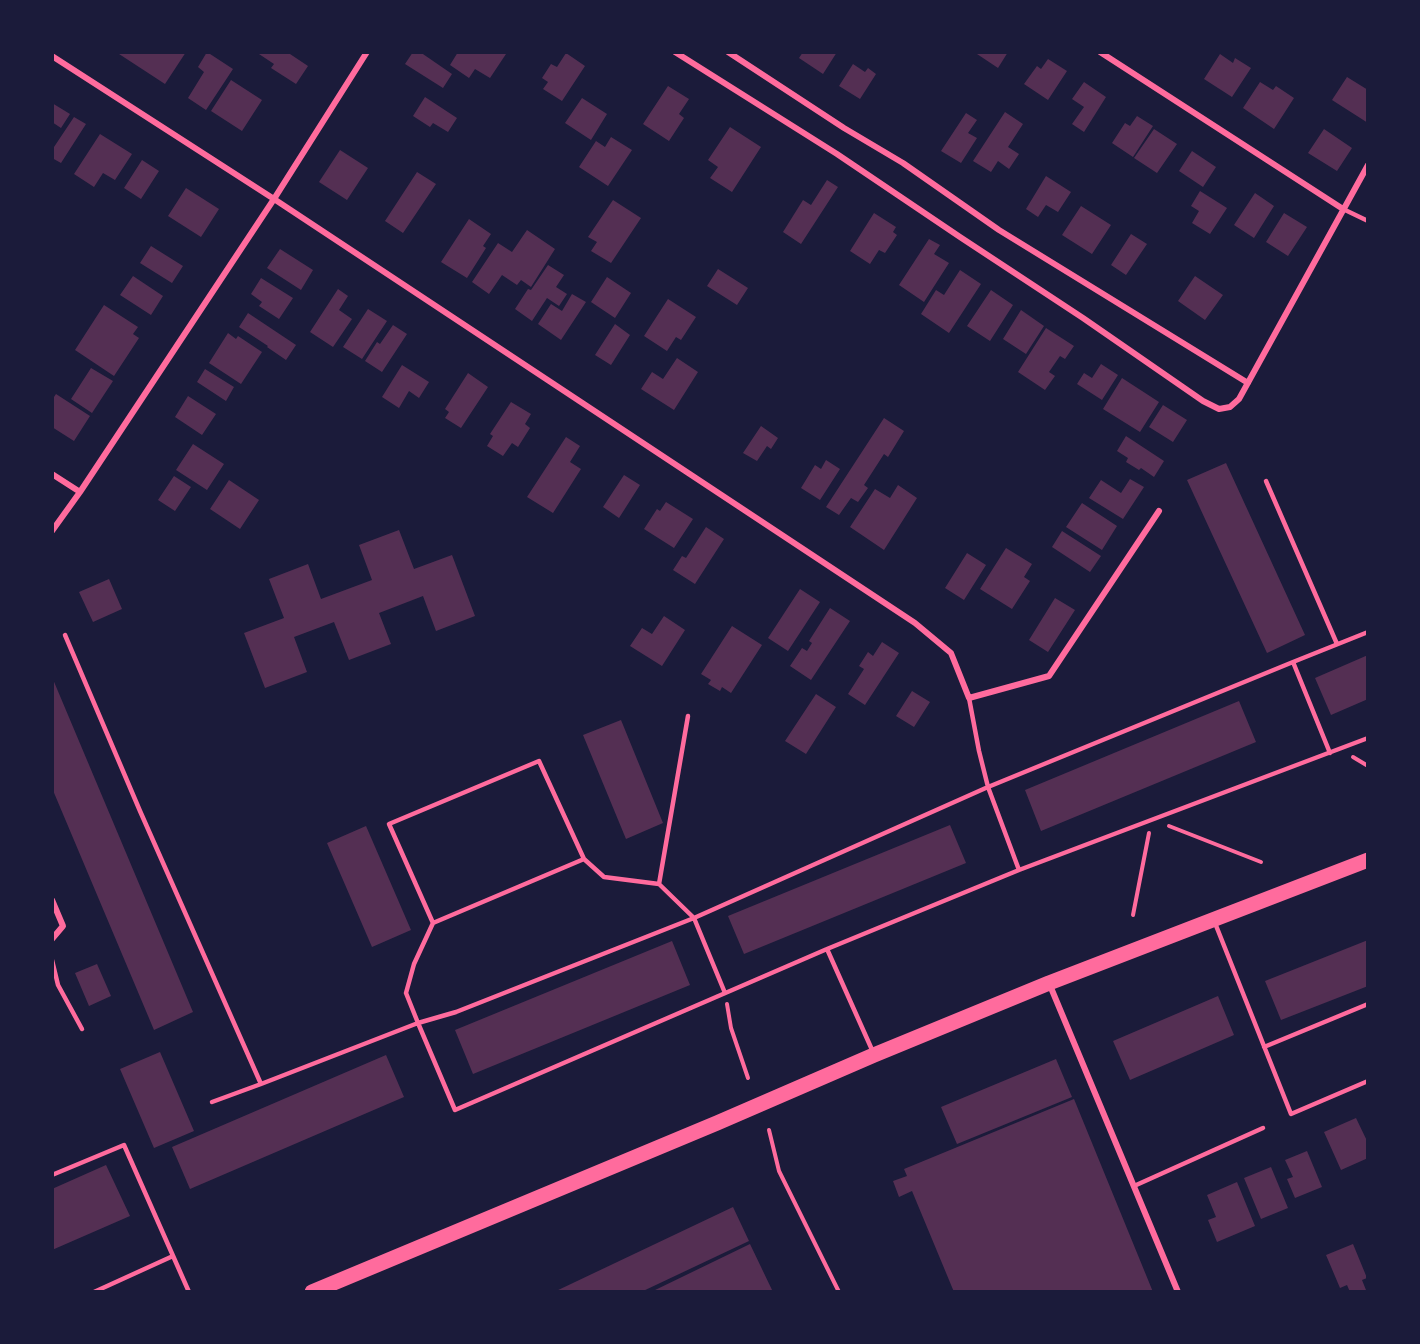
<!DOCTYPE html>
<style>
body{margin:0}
#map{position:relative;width:1420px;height:1344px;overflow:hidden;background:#1b1b3a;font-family:"Alegreya Sans",sans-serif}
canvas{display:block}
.frame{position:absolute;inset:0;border:54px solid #1b1b3a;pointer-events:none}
</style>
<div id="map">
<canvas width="1420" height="1344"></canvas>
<div class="frame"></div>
</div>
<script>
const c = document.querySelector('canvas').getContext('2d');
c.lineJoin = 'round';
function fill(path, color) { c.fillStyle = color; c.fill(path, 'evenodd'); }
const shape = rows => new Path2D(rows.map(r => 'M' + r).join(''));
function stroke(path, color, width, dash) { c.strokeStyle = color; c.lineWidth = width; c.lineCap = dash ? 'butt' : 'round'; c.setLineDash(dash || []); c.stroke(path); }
fill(shape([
 [116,52,186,52,165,84],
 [207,52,233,69,206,110,188,98,204,72,198,67],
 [256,52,287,52,308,66,296,84,271,68,274,64],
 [413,52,420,52,452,74,443,88,405,64],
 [458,52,503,52,506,54,490,78,475,69,469,78,450,65],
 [803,52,837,52,823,74,799,58],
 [974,52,1008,52,998,68],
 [566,53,585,66,562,101,543,89,548,82,542,78,551,64,557,67],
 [1220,54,1233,63,1235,58,1251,68,1232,97,1204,79],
 [1048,59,1067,71,1048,100,1024,84,1037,66,1041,69],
 [853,64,865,72,868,68,876,74,860,99,839,86],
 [1347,77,1368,90,1368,123,1332,100],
 [231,80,262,100,242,131,211,111],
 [1084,82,1106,97,1084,132,1072,124,1084,107,1072,99],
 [1260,82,1273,90,1276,86,1294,98,1274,129,1243,108],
 [668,86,689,99,679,114,684,118,669,141,643,124],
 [425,97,457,118,448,132,433,123,430,127,413,116],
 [582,98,607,114,591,140,565,123],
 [52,103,70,114,61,128,52,122],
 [1005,112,1023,124,1008,147,1019,154,1009,169,998,161,991,172,973,161],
 [966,113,977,120,968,133,977,138,961,163,941,151],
 [1137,116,1153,126,1133,157,1112,143,1125,123,1130,126],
 [74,117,86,124,61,163,52,158,52,150],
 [730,127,761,147,732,192,710,178,718,167,708,160],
 [1154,129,1177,144,1157,173,1134,158],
 [1324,129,1352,148,1337,171,1308,153],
 [100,134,132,154,115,180,103,173,94,187,74,174],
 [611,137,632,150,608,186,579,167,596,141,605,147],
 [340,150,368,168,347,200,319,182],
 [1192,151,1216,167,1203,187,1179,171],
 [142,160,159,171,141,199,124,188],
 [417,172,436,184,403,233,385,221],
 [1046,176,1071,192,1058,212,1046,205,1038,217,1026,209],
 [827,180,838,187,801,244,783,232,803,200,811,205],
 [186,188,219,209,201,237,168,216],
 [1200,191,1227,208,1210,234,1192,223,1199,211,1191,206],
 [1255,193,1274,206,1254,238,1234,225],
 [613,200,641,218,611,263,591,251,597,242,588,237],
 [1081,206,1111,225,1092,254,1062,235],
 [874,213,896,227,893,232,897,235,885,253,879,250,870,264,850,251],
 [1284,213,1307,227,1288,256,1266,242],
 [469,219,491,234,483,246,486,248,467,278,441,262],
 [527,230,555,249,531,287,521,280,517,285,502,275,489,294,472,282,498,243,512,252],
 [1131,234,1147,244,1126,275,1111,265],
 [929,239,940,245,934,254,949,263,924,302,899,285],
 [151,246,183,266,172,283,140,263],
 [280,249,313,270,301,290,267,268],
 [548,265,564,275,556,287,567,294,559,306,547,298,532,321,515,309,528,289,531,290],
 [718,269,748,288,737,305,707,286],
 [960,270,981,284,949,333,921,314,936,290,944,295],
 [133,276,163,296,151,315,120,295],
 [1195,276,1223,295,1205,320,1178,301],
 [607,277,631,293,615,318,591,302],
 [261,278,293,298,279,319,259,306,262,302,251,294],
 [338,289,348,296,339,310,352,319,333,347,310,332],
 [991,290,1013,305,990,341,967,326],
 [572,294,586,302,561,340,538,324,551,304,562,311],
 [668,299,696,317,681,340,676,337,667,351,644,336],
 [104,305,138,327,133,334,139,338,114,376,75,350],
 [368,309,387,321,362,359,343,347],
 [1021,310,1044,326,1026,354,1003,339],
 [248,313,296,345,286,360,267,347,268,346,239,327],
 [615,324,630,335,611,365,595,355],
 [393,325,407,334,382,372,365,361,377,342,380,344],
 [1046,328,1074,346,1065,359,1060,356,1049,372,1055,376,1045,390,1018,372],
 [228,333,236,339,238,336,262,352,241,384,209,363],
 [677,358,698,372,674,410,641,389,652,372,663,379],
 [1101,364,1118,375,1102,400,1077,384,1084,373,1092,378],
 [402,365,429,382,419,398,409,391,399,408,382,397],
 [91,368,113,381,92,413,71,399],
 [205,369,234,387,226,401,197,382],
 [468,373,488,387,461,428,445,418,449,412,445,409],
 [1122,378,1159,402,1140,432,1103,409],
 [56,394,90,416,74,441,52,427,52,400],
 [188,396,216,414,202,435,175,417],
 [511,402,531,414,525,424,530,428,518,447,512,443,503,456,487,446,493,436,490,434],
 [1163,405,1187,420,1173,442,1149,427],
 [884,418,904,431,888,457,884,454,864,485,868,488,858,502,851,498,839,515,826,507],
 [761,426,778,438,771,449,767,446,757,461,743,453],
 [1126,436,1164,461,1154,477,1141,468,1139,470,1126,462,1128,458,1117,451],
 [566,437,580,446,570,462,581,469,553,513,527,497],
 [193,444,224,464,207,490,176,470],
 [826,460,840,469,820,500,801,488,815,465,821,469],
 [1226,463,1305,635,1267,653,1187,480],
 [624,475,640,485,619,518,603,507],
 [174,476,191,487,175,511,158,500],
 [1130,479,1144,487,1123,519,1089,498,1101,480,1121,493],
 [229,480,259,500,240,529,210,509],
 [898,485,917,498,884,550,850,527,875,489,890,498],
 [666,502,693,519,674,548,644,529,657,509,660,511],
 [1082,503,1117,526,1102,550,1066,527],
 [706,527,724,539,695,584,673,570,682,556,686,558],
 [399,530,414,569,452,555,475,616,436,631,423,596,379,613,391,644,349,660,334,622,294,637,307,672,265,688,244,633,284,618,269,579,308,564,321,599,372,580,359,545],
 [1062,531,1101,556,1090,572,1052,547],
 [1006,548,1032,564,1024,577,1030,581,1012,609,980,589],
 [967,553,986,565,964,600,945,588],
 [109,579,122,609,93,622,79,592],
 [800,589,820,602,788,651,768,638],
 [1055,598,1075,610,1048,652,1029,640],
 [830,608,850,621,811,680,790,666,802,648,807,651,812,643,809,641],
 [664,616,685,630,662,666,630,646,642,628,652,634],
 [732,626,762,645,731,693,722,687,720,691,708,684,711,680,701,674],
 [882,642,899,653,865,705,848,694,864,669,859,666,868,652,873,656],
 [1368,655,1368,699,1331,715,1315,678],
 [52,677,193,1012,154,1030,52,788],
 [912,691,930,702,914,727,896,716],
 [816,694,836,707,806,754,785,741],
 [1239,701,1256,742,1041,831,1025,790],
 [621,720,663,823,626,839,583,735],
 [950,825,966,863,744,954,728,916],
 [366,826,411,930,372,947,327,843],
 [1368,940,1368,986,1281,1020,1265,981],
 [672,941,690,985,473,1074,455,1030],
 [97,964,111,996,89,1006,75,973],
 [1218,996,1234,1035,1130,1080,1113,1041],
 [160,1052,194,1131,154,1148,120,1069],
 [386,1055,404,1097,190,1189,172,1147],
 [1056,1059,1072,1097,957,1144,941,1107],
 [1074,1099,1153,1292,954,1292,912,1191,899,1197,893,1181,907,1176,904,1169],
 [1356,1118,1368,1143,1368,1158,1341,1170,1324,1132],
 [1307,1151,1322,1187,1295,1198,1287,1179,1293,1177,1285,1160],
 [106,1165,130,1216,52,1250,52,1189],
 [1271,1167,1288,1208,1261,1219,1244,1178],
 [1237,1182,1255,1226,1217,1242,1208,1220,1216,1217,1207,1195],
 [733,1207,749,1241,641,1292,554,1292],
 [750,1244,773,1292,651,1292],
 [1353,1244,1367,1278,1362,1280,1366,1290,1363,1292,1350,1292,1347,1285,1340,1288,1326,1255]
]), '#542f53');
stroke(shape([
 [1353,757,1368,766],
 [1169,826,1261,862],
 [1133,915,1149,833],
 [727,1004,731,1028,748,1078],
 [769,1130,779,1171,839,1292]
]), '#ff6b9d', 4);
stroke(shape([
 [1343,209,1368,221],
 [1266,481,1337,644],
 [65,635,140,811,261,1084,418,1023,455,1110,827,949],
 [969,698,979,751,988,787,1019,870],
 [1330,753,1293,662,1368,632],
 [584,859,433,923,389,824,539,761,584,859,604,877,659,884,694,918,725,993],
 [659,884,688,716],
 [433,923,414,964,406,993,418,1023,456,1012,694,918,988,787,1293,662],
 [1215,923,1291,1114,1368,1081],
 [52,960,58,985,82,1029],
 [1264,1047,1368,1004],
 [873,1052,827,949,1019,870,1368,738],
 [212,1102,261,1084],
 [52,1175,124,1145,189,1292],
 [1134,1186,1263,1128],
 [94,1292,173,1256]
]), '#ff6b9d', 4.5);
stroke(shape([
 [675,52,837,154,960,237,1083,318,1203,401,1219,409,1230,407,1239,399,1368,165],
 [728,52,844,128,903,163,999,230,1248,383],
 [1100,52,1343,209],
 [52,56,274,199,915,623,951,653,969,698,1049,676,1159,511],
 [52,474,80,492],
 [52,531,80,492,274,199,367,52],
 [52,900,63,926,52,939],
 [1049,983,1178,1292]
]), '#ff6b9d', 6);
stroke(shape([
 [312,1292,717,1123,874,1055,1049,983,1368,860]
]), '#ff6b9d', 15);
</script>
